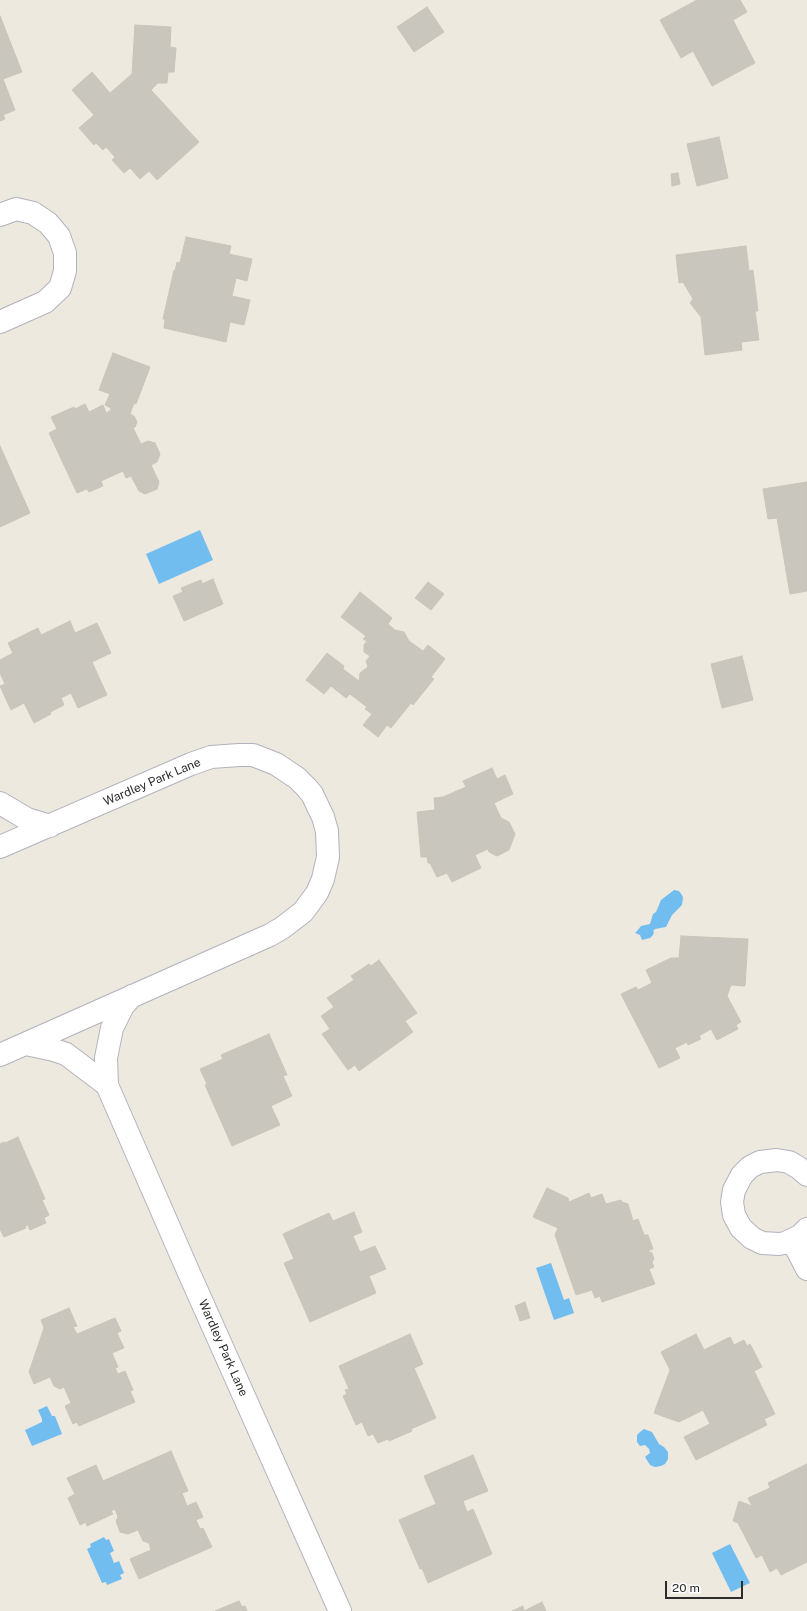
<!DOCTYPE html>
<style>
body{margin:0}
#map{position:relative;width:807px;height:1611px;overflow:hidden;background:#eee9de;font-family:"Public Sans",sans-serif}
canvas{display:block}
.scale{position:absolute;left:665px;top:1581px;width:78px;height:18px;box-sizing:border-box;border:2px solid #2c2c2c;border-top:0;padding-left:5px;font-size:12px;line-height:14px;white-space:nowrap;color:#2c2c2c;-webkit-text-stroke:3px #fff;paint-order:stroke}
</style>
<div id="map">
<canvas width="807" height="1611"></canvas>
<div class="scale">20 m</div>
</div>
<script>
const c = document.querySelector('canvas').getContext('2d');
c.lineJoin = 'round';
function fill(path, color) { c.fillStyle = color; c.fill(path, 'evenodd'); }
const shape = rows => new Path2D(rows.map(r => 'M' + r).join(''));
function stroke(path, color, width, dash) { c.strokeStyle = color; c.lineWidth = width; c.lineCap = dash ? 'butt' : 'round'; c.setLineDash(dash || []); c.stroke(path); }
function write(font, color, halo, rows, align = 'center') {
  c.font = font + ' "Public Sans",sans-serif'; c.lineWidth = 3.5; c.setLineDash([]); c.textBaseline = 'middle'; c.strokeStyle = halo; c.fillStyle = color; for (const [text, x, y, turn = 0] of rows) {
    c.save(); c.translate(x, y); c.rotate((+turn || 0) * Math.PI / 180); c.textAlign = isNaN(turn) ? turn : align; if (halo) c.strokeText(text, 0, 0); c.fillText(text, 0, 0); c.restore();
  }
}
fill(shape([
 [200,530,213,560,159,584,146,554],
 [674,890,679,891,682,895,683,898,682,905,672,915,666,927,655,929,653,931,654,932,653,935,650,938,642,940,640,935,635,933,637,931,641,926,650,924,653,914,656,912,661,900],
 [551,1263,564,1300,569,1298,574,1313,554,1320,536,1268],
 [47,1406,52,1416,55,1416,62,1434,32,1446,25,1430,42,1422,42,1419,38,1410],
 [644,1429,652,1432,659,1444,664,1447,668,1452,668,1459,665,1464,661,1466,655,1467,650,1465,645,1457,650,1453,649,1449,645,1445,640,1446,637,1442,637,1435,640,1432],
 [104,1537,106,1540,109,1539,114,1551,110,1553,114,1563,119,1561,124,1573,120,1575,122,1579,107,1585,106,1582,102,1583,87,1549,91,1547,90,1544],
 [730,1544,750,1583,731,1592,712,1553]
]), '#71bdf0');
const building = shape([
 [697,0,740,0,747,12,733,20,755,63,712,86,693,51,681,58,660,20,697,0],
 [427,7,444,32,414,52,397,27,427,7],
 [0,16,22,72,3,79,15,110,3,115,5,119,0,121,0,16],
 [135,25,171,27,170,47,176,48,174,72,168,72,167,83,158,83,151,90,199,142,157,180,149,171,140,179,130,168,124,173,112,160,115,157,106,147,103,150,96,143,94,145,79,128,94,115,72,90,92,72,110,93,132,74,135,25],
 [719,137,728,178,697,186,687,144,719,137],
 [678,173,680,184,672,186,671,174,678,173],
 [186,237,231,246,229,254,252,259,247,281,236,278,232,296,250,300,244,325,230,322,226,342,164,328,165,319,163,319,174,270,175,271,177,262,180,263,186,237],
 [746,246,749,271,753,270,758,311,755,311,759,340,741,342,742,350,705,355,701,317,690,303,693,299,683,282,679,283,676,255,746,246],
 [113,353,150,367,136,404,134,403,130,414,134,416,137,422,135,427,133,428,141,444,148,441,155,443,160,454,157,462,151,465,159,482,157,489,145,494,139,491,131,476,126,478,123,471,101,481,103,486,89,492,87,489,77,493,49,433,57,429,51,417,74,407,75,409,85,404,89,412,103,405,106,413,110,411,111,408,105,405,110,394,99,390,113,353],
 [0,446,30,513,0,527,0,446],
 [807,482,807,591,790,594,777,518,768,519,763,489,807,482],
 [213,579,223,604,184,621,173,596,183,592,181,588,201,580,202,584,213,579],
 [428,582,444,594,431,610,415,598,428,582],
 [360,592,392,618,388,624,395,630,404,632,409,641,423,651,428,645,445,659,431,677,434,679,413,705,411,703,391,728,387,725,378,737,363,725,372,714,365,709,367,707,350,694,346,698,331,686,324,694,306,680,327,653,344,666,343,669,359,681,360,673,368,667,366,661,370,656,364,652,364,645,367,641,363,639,366,636,341,617,360,592],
 [70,621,75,633,97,623,111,653,92,662,107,695,78,708,71,693,61,698,64,705,50,712,51,714,34,723,24,703,11,710,0,686,5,684,0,673,0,660,13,653,8,643,38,628,41,635,70,621],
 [742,656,753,700,722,708,711,664,742,656],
 [492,768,497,779,505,775,513,794,494,803,501,818,509,822,515,834,509,850,497,856,489,852,488,849,475,855,481,868,452,882,447,873,437,877,430,863,428,863,427,857,421,857,417,812,435,810,434,798,443,797,466,787,463,781,492,768],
 [681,936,748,939,745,986,731,985,727,996,741,1022,736,1025,738,1029,717,1040,711,1029,699,1036,701,1039,688,1045,687,1042,675,1048,680,1058,659,1068,621,994,636,987,638,990,652,983,646,970,671,958,679,958,681,936],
 [379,960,417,1013,405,1021,413,1032,359,1071,355,1065,348,1070,322,1034,330,1029,321,1016,334,1007,327,998,354,980,351,976,369,964,371,966,379,960],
 [269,1034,287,1075,283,1076,292,1096,271,1106,280,1125,232,1146,205,1085,207,1084,200,1069,223,1059,221,1055,269,1034],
 [18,1137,45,1199,42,1200,49,1215,44,1218,46,1223,30,1230,28,1225,25,1226,26,1228,4,1237,0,1229,0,1144,4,1142,5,1143,18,1137],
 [547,1188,568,1198,569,1202,589,1193,591,1198,602,1194,606,1204,621,1200,622,1202,628,1204,633,1221,638,1219,644,1235,648,1235,653,1249,647,1251,652,1253,654,1259,652,1262,654,1267,649,1269,655,1284,602,1302,600,1296,595,1298,592,1290,576,1295,555,1235,558,1228,533,1217,547,1188],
 [354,1212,362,1232,353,1236,360,1252,375,1246,386,1269,369,1276,376,1293,310,1322,284,1263,294,1259,283,1234,329,1213,333,1221,354,1212],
 [525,1302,530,1318,520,1321,515,1306,525,1302],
 [69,1308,77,1326,73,1327,77,1334,115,1318,121,1331,117,1333,124,1348,112,1353,118,1367,115,1368,118,1374,125,1371,133,1390,130,1391,135,1402,79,1426,77,1422,73,1424,65,1406,71,1403,64,1387,60,1389,54,1386,50,1377,34,1384,29,1372,44,1328,41,1320,69,1308],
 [410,1334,423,1364,414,1368,436,1418,411,1429,412,1431,389,1441,388,1439,378,1443,373,1434,368,1436,362,1422,356,1425,343,1396,347,1394,345,1390,349,1389,339,1366,410,1334],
 [696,1334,704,1350,730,1337,734,1345,744,1340,747,1346,750,1344,762,1367,754,1371,775,1414,764,1419,767,1425,696,1460,684,1437,710,1424,703,1410,679,1422,654,1413,670,1370,661,1352,696,1334],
 [171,1451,188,1491,182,1493,187,1506,196,1502,203,1517,196,1520,200,1529,203,1528,212,1547,139,1579,130,1559,151,1550,149,1543,143,1541,138,1530,128,1534,120,1532,116,1521,118,1517,115,1509,111,1511,113,1514,87,1526,86,1522,80,1525,68,1498,75,1494,67,1478,96,1465,103,1481,171,1451],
 [473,1455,488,1491,463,1501,467,1512,473,1509,492,1554,428,1583,422,1568,420,1569,399,1520,436,1504,424,1476,473,1455],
 [807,1464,807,1562,781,1575,777,1568,770,1572,762,1555,756,1558,738,1523,733,1521,739,1501,752,1506,748,1498,770,1488,768,1483,807,1464],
 [239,1601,242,1607,245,1606,247,1611,215,1611,239,1601],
 [542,1602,546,1611,512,1611,523,1606,524,1611,542,1602]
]);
fill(building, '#c9c6be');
stroke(building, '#c9c5b8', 1);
const minor = shape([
 [0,215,16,209,33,213,48,223,59,236,65,253,65,271,60,288,45,302,0,322],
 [0,803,27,819,50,826],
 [0,847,191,764,211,757,239,755,253,755,276,764,297,778,306,787,312,794,323,817,327,831,328,857,323,879,317,893,303,912,282,928,270,935,0,1055],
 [132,996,123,1006,112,1028,106,1058,107,1085,189,1273,340,1611],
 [26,1044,54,1050,66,1054,107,1085],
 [807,1175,799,1168,789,1162,777,1160,760,1162,750,1167,742,1175,734,1190,732,1202,734,1215,741,1228,752,1238,762,1243,779,1244,785,1243,800,1236,807,1229],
 [792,1240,807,1269]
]);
stroke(minor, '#b2b2bf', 24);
stroke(minor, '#fff', 22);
write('12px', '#2c2c2c', '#fff', [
 ["Wardley Park Lane",152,782,-23],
 ["Wardley Park Lane",223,1348,66]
]);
</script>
